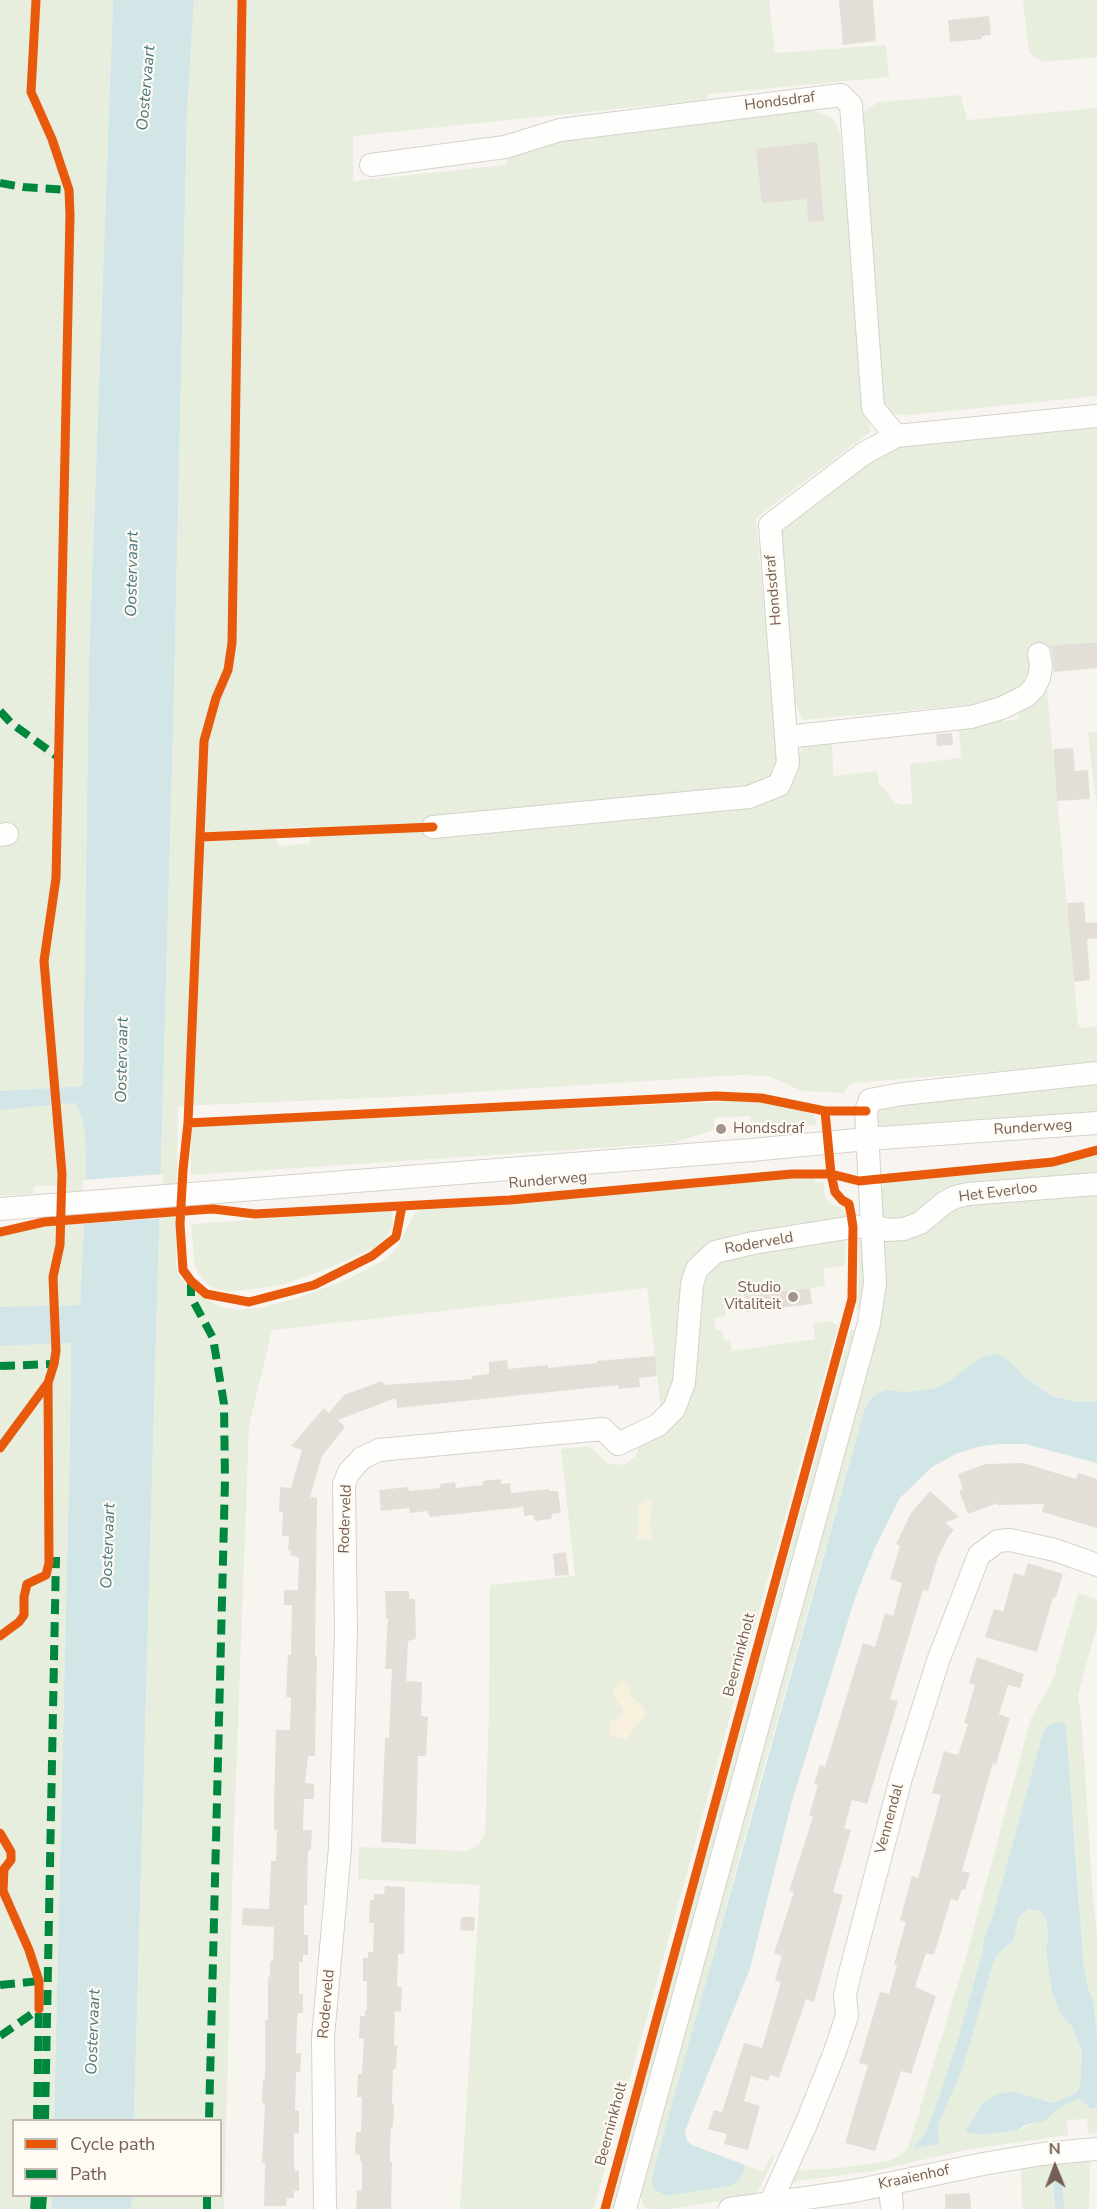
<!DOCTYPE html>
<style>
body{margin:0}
#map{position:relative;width:1097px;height:2209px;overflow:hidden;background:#f8f5f1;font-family:"Nunito Sans",sans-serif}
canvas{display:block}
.legend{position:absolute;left:12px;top:2119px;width:210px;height:78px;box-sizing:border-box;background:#fefaf4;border:2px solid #c7bcb3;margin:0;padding:8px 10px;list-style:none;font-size:18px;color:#755e52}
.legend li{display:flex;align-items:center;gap:12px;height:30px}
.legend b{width:30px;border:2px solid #c7bcb3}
.north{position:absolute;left:1025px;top:2137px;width:60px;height:60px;-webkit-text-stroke:4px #fefaf4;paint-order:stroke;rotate:359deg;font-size:16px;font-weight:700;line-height:24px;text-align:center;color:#755e52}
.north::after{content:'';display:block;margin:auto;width:21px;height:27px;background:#755e52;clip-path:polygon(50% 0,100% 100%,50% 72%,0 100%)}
</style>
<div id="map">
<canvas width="1097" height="2209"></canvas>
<ul class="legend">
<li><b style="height:8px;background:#e8590c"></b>Cycle path</li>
<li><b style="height:8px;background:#00873e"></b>Path</li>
</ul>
<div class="north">N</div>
</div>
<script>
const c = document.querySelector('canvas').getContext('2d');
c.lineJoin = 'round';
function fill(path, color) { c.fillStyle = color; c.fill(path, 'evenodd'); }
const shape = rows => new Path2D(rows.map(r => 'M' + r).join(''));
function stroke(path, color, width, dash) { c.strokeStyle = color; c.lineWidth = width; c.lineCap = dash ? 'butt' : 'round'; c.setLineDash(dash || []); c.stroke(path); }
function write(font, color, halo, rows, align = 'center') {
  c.font = font + ' "Nunito Sans",sans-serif'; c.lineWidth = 4.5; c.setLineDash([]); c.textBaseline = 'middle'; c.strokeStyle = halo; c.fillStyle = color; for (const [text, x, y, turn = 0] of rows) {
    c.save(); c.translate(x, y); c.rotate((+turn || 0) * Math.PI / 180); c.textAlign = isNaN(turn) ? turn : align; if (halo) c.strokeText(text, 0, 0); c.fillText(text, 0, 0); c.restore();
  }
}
fill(shape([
 [0,0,113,0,89,659,83,1086,0,1091],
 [194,0,769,0,775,53,886,45,889,77,709,94,705,100,353,136,353,181,506,165,507,155,587,127,803,109,822,113,834,120,840,135,870,432,756,518,773,707,796,767,804,742,832,736,833,776,877,771,879,783,895,803,902,805,912,803,910,764,961,758,959,725,1016,720,1027,700,1047,691,1078,1023,1080,1028,1097,1026,1097,1063,854,1083,849,1085,844,1093,802,1091,769,1076,740,1075,396,1097,178,1106,176,1263,178,1274,190,1290,221,1307,237,1310,261,1308,297,1298,346,1280,386,1259,398,1246,414,1214,422,1209,444,1206,810,1177,815,1177,815,1182,823,1183,825,1197,829,1202,844,1210,846,1213,845,1265,823,1269,825,1286,723,1299,726,1316,714,1318,716,1331,722,1330,724,1341,730,1340,732,1351,815,1339,813,1323,829,1321,838,1325,594,2209,460,2209,480,1885,358,1879,359,1847,467,1851,474,1848,480,1843,485,1833,489,1710,490,1585,575,1576,561,1449,589,1446,607,1463,624,1465,636,1456,640,1441,680,1381,661,1409,647,1288,272,1330,249,1426,233,1860,224,2209,131,2209,132,2196,220,2196,220,2120,134,2120,173,736,187,112],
 [309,826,311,843,280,846,268,830],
 [1023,0,1097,0,1097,57,1043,62,1029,53],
 [961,95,967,120,1097,108,1097,396,909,415,892,414,885,409,881,392,858,116,878,102],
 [1097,415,1097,641,1049,649,1044,654,1046,679,1002,702,803,720,795,703,779,534,783,523,888,445],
 [1097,732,1097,811,1088,733],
 [1097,1081,1097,1112,868,1127,880,1102],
 [753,1098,775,1101,815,1115,816,1125,750,1122,751,1116,714,1118,714,1130,673,1143,191,1175,191,1125,714,1102],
 [76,1103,82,1118,85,1134,86,1182,80,1305,0,1307,0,1234,22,1228,60,1225,63,1185,34,1186,33,1194,0,1196,0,1110],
 [1097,1155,1097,1401,1078,1402,1053,1396,1021,1374,1016,1367,985,1356,950,1381,937,1388,907,1392,888,1390,864,1411,755,1799,652,2183,666,2196,730,2186,736,2183,743,2174,745,2165,763,2172,772,2154,775,2156,756,2196,670,2209,650,2209,644,2206,640,2195,860,1386,879,1191,888,1181,1047,1166],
 [392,1210,393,1224,387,1236,374,1248,329,1268,282,1285,228,1292,211,1287,198,1274,194,1260,191,1224],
 [859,1233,865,1233,866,1294,862,1310,856,1311,859,1286],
 [851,1328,855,1332,615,2205,612,2209,608,2209],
 [71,1342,70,1437,54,2120,14,2120,14,2196,52,2196,52,2209,0,2209,0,1346],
 [1078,1593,1097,1599,1097,1626,1078,1695,1082,1726,1093,1900,1097,1935,1097,2036,1093,2000,1089,1991,1084,1968,1074,1827,1043,1732,993,1915,983,1942,983,1948,958,2039,935,2109,925,2133,916,2143,918,2149,939,2144,938,2125,962,2070,994,1961,998,1954,1014,1940,1019,1917,1028,1909,1034,1909,1040,1911,1046,1919,1048,1937,1046,1950,1052,1993,1060,2012,1072,2027,1082,2051,1080,2086,1076,2093,1052,2103,1016,2092,981,2105,966,2126,967,2132,982,2135,1017,2130,1033,2124,1054,2113,1059,2108,1079,2099,1085,2105,1094,2109,1097,2107,1097,2133,1088,2134,1087,2119,1067,2120,1068,2135,971,2149,872,2171,791,2182,791,2171,840,2168,888,2161,901,2155,908,2148,965,1960,1031,1718,1052,1682],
 [1090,2156,1089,2209,1064,2209,1063,2180,1053,2180,1055,2209,1022,2209,1021,2163]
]), '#e7eedd');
fill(shape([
 [646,1499,650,1501,652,1506,650,1522,652,1536,650,1540,637,1539,639,1519,637,1508,643,1500],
 [621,1680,626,1682,630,1687,631,1696,644,1707,646,1715,633,1729,627,1740,612,1737,609,1730,611,1722,623,1714,623,1709,614,1697,613,1693,613,1688]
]), '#f7f0dd');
fill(shape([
 [113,0,194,0,187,112,173,736,134,2120,54,2120,70,1437,71,1343,0,1346,0,1307,80,1305,86,1182,85,1134,82,1118,76,1103,0,1110,0,1091,83,1086,89,659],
 [995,1354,1005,1357,1016,1367,1021,1374,1052,1396,1078,1402,1097,1401,1097,1463,1025,1444,998,1444,977,1447,956,1454,932,1467,899,1499,874,1550,855,1598,792,1801,750,1969,685,2131,687,2141,692,2145,745,2165,743,2174,736,2183,730,2186,666,2196,654,2189,652,2183,653,2173,864,1411,869,1401,876,1394,888,1390,907,1392,937,1388,950,1381,975,1361,985,1356],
 [1058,1722,1063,1723,1066,1727,1084,1968,1089,1991,1093,2000,1097,2036,1097,2107,1091,2109,1079,2099,1059,2108,1045,2121,1025,2125,1017,2130,982,2135,966,2132,965,2130,981,2105,999,2093,1016,2092,1052,2103,1076,2093,1080,2086,1082,2051,1072,2027,1060,2012,1052,1993,1046,1950,1048,1937,1046,1919,1040,1911,1028,1909,1019,1917,1014,1940,998,1954,994,1961,962,2070,938,2125,939,2144,915,2149,916,2144,925,2133,935,2109,958,2039,983,1949,983,1942,993,1915,1043,1732,1048,1725],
 [1056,2177,1060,2177,1063,2180,1064,2209,1055,2209,1053,2180],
 [52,2196,132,2196,131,2209,52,2209]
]), '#d3e6e7');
fill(shape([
 [163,1174,162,1218,80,1224,83,1180]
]), '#f8f5f1');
fill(shape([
 [839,0,873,0,876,41,843,45],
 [989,16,991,35,982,36,982,39,950,42,948,20],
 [817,142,824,221,808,222,807,199,762,203,756,149],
 [1097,642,1097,668,1054,672,1051,646],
 [952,733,953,745,937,746,936,734],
 [1073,748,1075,771,1088,770,1090,799,1057,801,1053,749],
 [1084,902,1086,923,1097,922,1097,938,1087,939,1090,980,1074,982,1067,903],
 [810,1288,812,1304,747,1312,745,1296],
 [655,1356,657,1376,639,1378,640,1387,619,1389,618,1385,397,1408,396,1398,338,1420,345,1427,322,1456,310,1497,317,1498,315,1656,317,1656,316,1701,315,1756,308,1756,305,1783,314,1784,314,1799,304,1799,303,1830,312,1830,311,1850,308,1850,307,1905,304,1905,304,1935,308,1935,308,1955,303,1955,303,1962,299,1962,299,1994,303,1994,303,2013,298,2013,297,2021,296,2053,301,2053,300,2072,296,2072,295,2110,299,2111,299,2133,294,2133,294,2163,295,2171,299,2171,299,2191,294,2191,294,2198,287,2198,286,2206,264,2206,265,2163,262,2163,265,2103,262,2103,263,2079,265,2079,265,2020,268,2020,268,1977,270,1977,270,1961,273,1961,274,1927,242,1925,243,1908,269,1909,271,1861,276,1861,277,1830,274,1830,274,1807,276,1730,290,1730,291,1697,286,1697,288,1655,291,1655,292,1605,284,1605,284,1590,298,1590,299,1557,291,1556,291,1550,288,1550,289,1536,282,1536,283,1512,279,1512,280,1487,291,1488,302,1450,291,1446,324,1408,329,1413,344,1395,382,1381,384,1385,472,1379,472,1376,489,1374,489,1362,507,1360,508,1369,548,1365,548,1368,597,1363,597,1361],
 [1023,1463,1076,1479,1078,1473,1097,1479,1097,1528,1042,1512,1044,1504,997,1505,997,1503,968,1514,959,1491,963,1490,958,1474,986,1464],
 [501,1479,501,1484,510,1483,511,1493,549,1489,549,1491,558,1491,561,1513,552,1514,551,1519,535,1521,533,1515,524,1516,523,1507,430,1517,427,1511,410,1513,409,1508,381,1511,379,1490,408,1487,409,1491,440,1488,440,1484,455,1482,456,1488,483,1485,483,1481],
 [930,1491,959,1517,945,1523,954,1530,948,1537,938,1557,928,1591,923,1590,890,1699,898,1701,867,1804,852,1800,844,1828,851,1830,833,1892,843,1895,814,2002,806,1999,779,2078,770,2075,768,2081,751,2076,744,2101,760,2106,748,2150,724,2144,727,2134,708,2129,714,2110,722,2112,744,2043,762,2048,781,1982,775,1980,782,1956,774,1953,794,1892,789,1891,813,1817,809,1815,818,1785,814,1784,820,1765,825,1767,863,1643,875,1647,885,1613,893,1616,902,1583,890,1579,900,1546,896,1544,911,1513],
 [566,1552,569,1575,555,1576,553,1554],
 [1028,1563,1063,1574,1056,1597,1053,1597,1037,1652,985,1637,994,1609,1003,1612,1014,1573,1024,1576],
 [385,1591,409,1591,409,1599,415,1599,416,1639,408,1641,406,1681,422,1682,421,1716,428,1717,426,1756,418,1756,416,1844,381,1842,385,1738,389,1738,392,1669,385,1669,388,1618,386,1618],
 [977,1657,1024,1674,1020,1688,1008,1685,999,1714,1010,1718,996,1764,993,1763,962,1871,970,1873,965,1890,962,1889,958,1901,951,1899,934,1955,926,1953,915,1987,936,1996,911,2074,901,2071,875,2151,845,2143,868,2065,859,2063,880,1992,889,1994,897,1965,894,1964,906,1922,900,1920,912,1876,918,1878,941,1795,932,1793,944,1751,958,1755,968,1724,964,1723,975,1685,969,1683],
 [385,1886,405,1887,404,1954,398,1954,397,1987,402,1987,401,2012,395,2011,394,2046,397,2045,396,2069,393,2069,392,2104,394,2104,393,2127,391,2127,390,2144,390,2162,392,2162,391,2209,356,2209,357,2190,362,2191,362,2161,360,2161,360,2155,355,2154,356,2132,361,2132,362,2097,357,2097,358,2074,362,2074,364,2039,359,2038,360,2016,365,2016,365,2010,367,2010,367,1981,363,1981,363,1958,368,1958,368,1952,373,1952,374,1923,369,1923,370,1900,374,1900,374,1894,384,1894],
 [461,1917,475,1917,474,1931,460,1930],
 [970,2193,971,2209,945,2209,945,2194]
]), '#e4ded8');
const minor = shape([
 [371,165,505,147,560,130,841,95,851,105,873,408,896,436,863,454,770,525,788,763,779,785,749,797,433,827],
 [896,436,1097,416],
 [786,737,971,717,1002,708,1026,696,1034,688,1039,678,1041,666,1039,654],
 [0,835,7,834],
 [0,1209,751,1150,867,1139,1097,1123],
 [890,2184,892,2209],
 [770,2204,806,2124,834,2054,847,2016,845,1995,849,1977,901,1778,938,1661,979,1555,998,1541,1010,1540,1055,1550,1097,1565],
 [325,2209,323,2037,340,1848,346,1631,344,1484,349,1472,362,1458,379,1450,603,1429,618,1444,658,1425,674,1409,684,1383,692,1284,697,1269,715,1252,753,1243,853,1227,872,1226,888,1230,904,1229,920,1223,944,1203,955,1197,968,1194,1097,1184],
 [625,2209,869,1323,875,1283,866,1111,870,1100,902,1094,1097,1073],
 [730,2209,854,2191,983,2164,1042,2154,1097,2149]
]);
stroke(minor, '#d6d1cc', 24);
stroke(minor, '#fefefd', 22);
stroke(shape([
 [0,183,23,187,69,190],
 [0,711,11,723,58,757],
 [191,1281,191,1297,213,1338,224,1404,225,1480,209,2120],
 [0,1366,54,1364],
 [0,1985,39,1981],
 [0,2036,39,2009],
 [37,2120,39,2003],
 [45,2120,56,1557],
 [34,2209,35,2196],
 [42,2209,43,2196],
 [207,2209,207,2196]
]), '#00873e', 8, [15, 8]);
stroke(shape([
 [201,837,433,827],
 [188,1123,204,741,216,698,228,670,232,643,242,0],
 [402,1206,396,1237,372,1256,314,1285,249,1302,206,1294,191,1281,183,1270,180,1224,183,1170,188,1123,716,1096,761,1098,825,1111,866,1111],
 [0,1232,44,1222,198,1210,213,1209,255,1214,510,1200,792,1174,831,1174,859,1181,869,1180,1053,1162,1097,1150],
 [0,1448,48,1383,54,1364,56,1351,53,1277,60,1245,62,1174,44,961,56,878,70,215,69,190,52,139,31,92,36,0],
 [0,1636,19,1622,24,1615,24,1597,27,1584,46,1575,49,1563,48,1383],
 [0,1833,11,1852,11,1860,4,1869,3,1891,29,1950,39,1981,39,2009],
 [605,2209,852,1299,853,1227,851,1214,849,1204,842,1200,835,1192,831,1174,825,1111]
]), '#e8590c', 9);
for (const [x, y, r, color] of [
 [721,1129,6,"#a3938a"],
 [793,1297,6,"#a3938a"]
]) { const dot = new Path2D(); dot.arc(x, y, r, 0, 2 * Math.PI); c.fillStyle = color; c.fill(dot); stroke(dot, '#fefaf4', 2); }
write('15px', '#755e52', '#fefaf4', [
 ["Hondsdraf",780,102,-7],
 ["Hondsdraf",774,590,-95],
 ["Runderweg",1033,1128,-4],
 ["Runderweg",548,1181,-5],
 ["Het Everloo",998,1193,-7],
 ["Roderveld",759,1244,-10],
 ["Roderveld",346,1519,-88],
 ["Beerninkholt",740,1655,-75],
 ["Vennendal",890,1819,-75],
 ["Roderveld",327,2004,-85],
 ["Beerninkholt",612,2124,-75],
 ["Kraaienhof",914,2178,-12]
]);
write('15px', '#755e52', '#fefaf4', [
 ["Hondsdraf",733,1129],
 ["Studio",781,1288,"right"],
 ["Vitaliteit",781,1305,"right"]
], 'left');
write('italic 16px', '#4a777e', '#fefaf4', [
 ["Oostervaart",147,88,-85],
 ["Oostervaart",133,574,-89],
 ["Oostervaart",123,1060,-89],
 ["Oostervaart",109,1546,-88],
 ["Oostervaart",94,2032,-88]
]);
</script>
